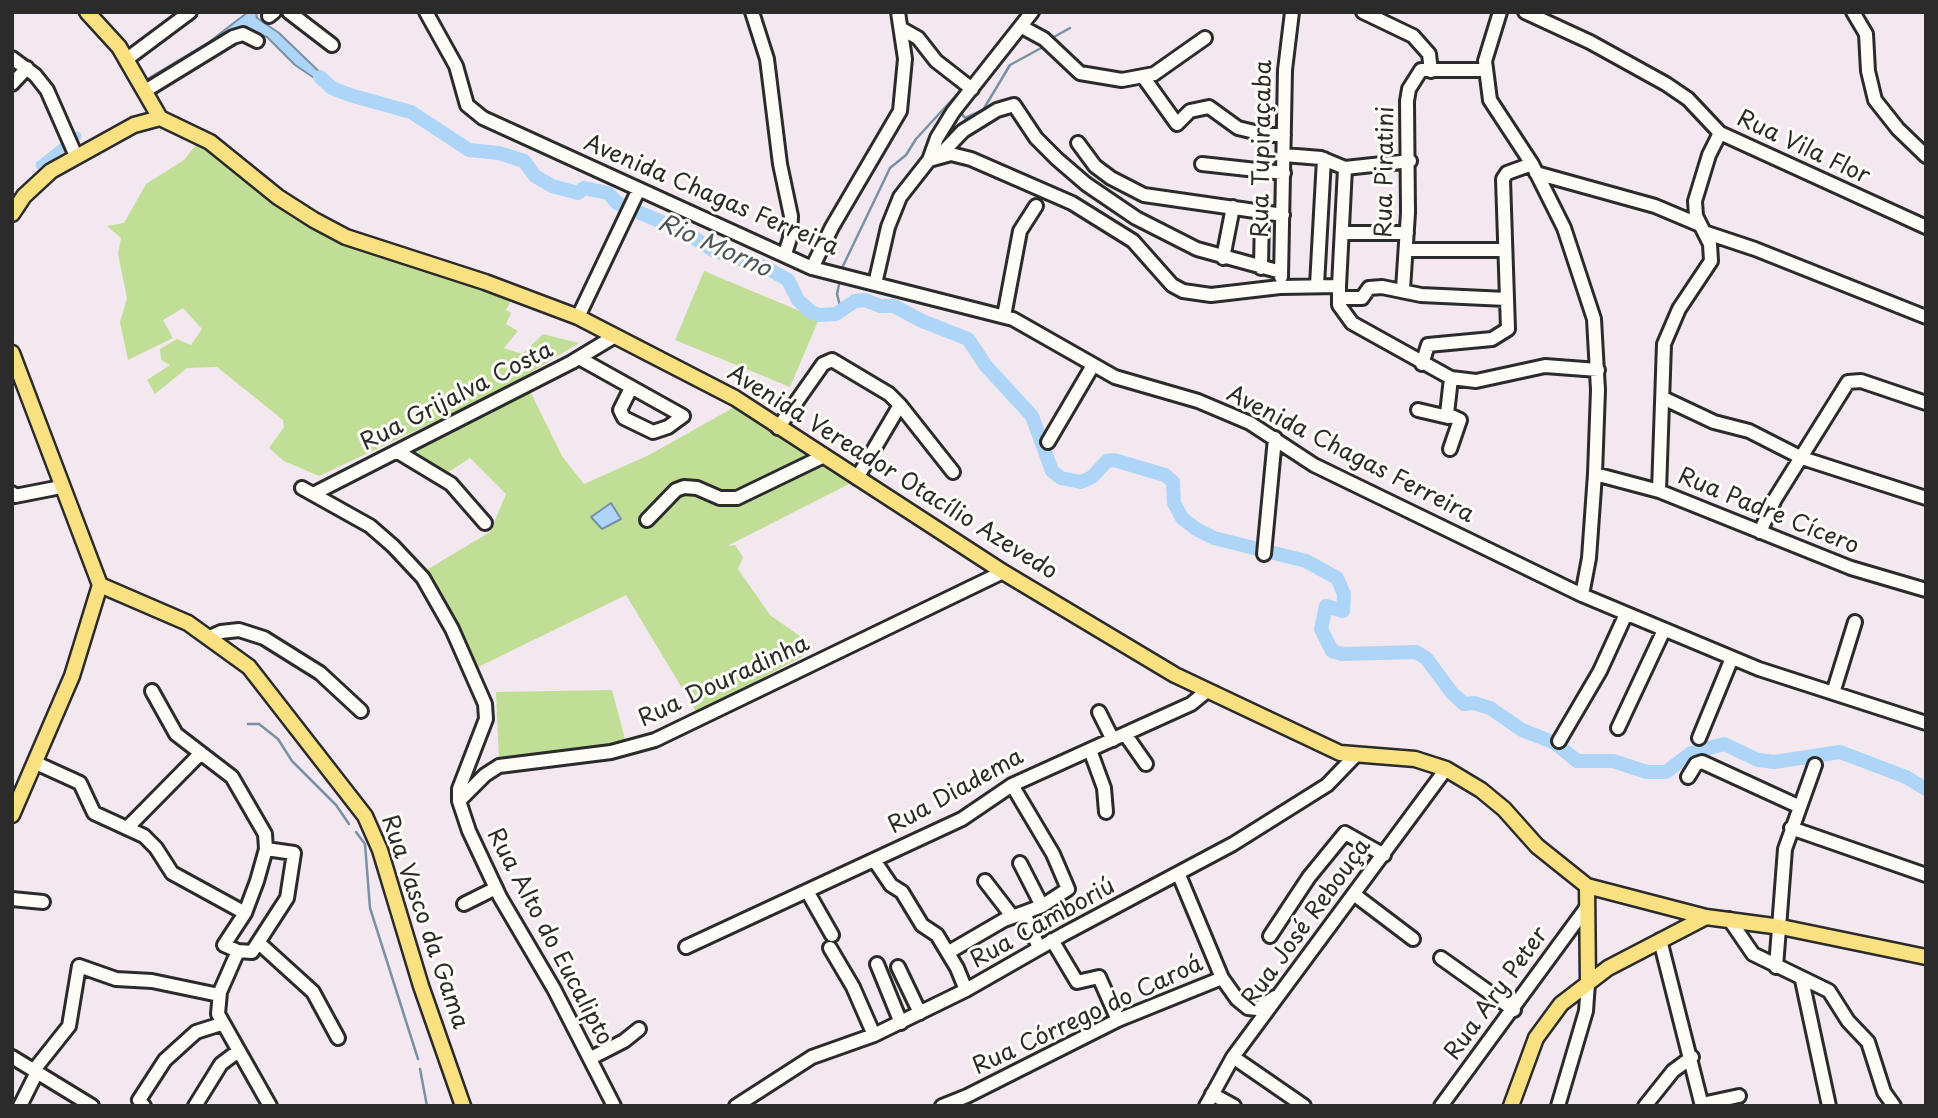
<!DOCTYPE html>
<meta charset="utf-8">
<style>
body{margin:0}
#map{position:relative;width:1938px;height:1118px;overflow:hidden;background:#f4e8f0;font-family:"Playpen Sans",sans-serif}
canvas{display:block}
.frame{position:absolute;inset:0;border:14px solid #2b2b2b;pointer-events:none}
</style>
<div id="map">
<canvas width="1938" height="1118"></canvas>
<div class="frame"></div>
</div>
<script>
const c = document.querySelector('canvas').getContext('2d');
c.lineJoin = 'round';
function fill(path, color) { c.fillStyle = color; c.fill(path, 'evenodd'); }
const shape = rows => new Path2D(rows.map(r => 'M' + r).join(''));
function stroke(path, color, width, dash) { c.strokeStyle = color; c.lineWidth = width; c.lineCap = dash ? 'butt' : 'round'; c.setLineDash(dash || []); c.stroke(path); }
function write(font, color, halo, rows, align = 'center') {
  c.font = font + ' "Playpen Sans",sans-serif'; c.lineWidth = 6; c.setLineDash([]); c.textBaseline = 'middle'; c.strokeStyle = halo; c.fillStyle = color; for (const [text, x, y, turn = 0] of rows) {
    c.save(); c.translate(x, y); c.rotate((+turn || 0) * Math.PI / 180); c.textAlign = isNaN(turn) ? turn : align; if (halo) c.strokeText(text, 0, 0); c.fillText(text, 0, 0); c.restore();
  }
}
fill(shape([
 [199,141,333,235,513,297,506,310,511,313,506,324,518,331,504,348,522,354,543,334,579,343,502,390,319,476,284,461,269,448,284,427,283,420,217,367,187,368,155,394,147,380,170,365,161,360,160,349,177,339,191,345,202,329,183,308,163,320,173,338,128,360,120,322,127,298,118,254,121,238,107,226,124,223,146,184,184,160],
 [704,271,819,319,790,387,675,340],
 [529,389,562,456,584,484,649,455,738,405,853,482,727,546,735,545,743,557,738,569,770,615,811,644,803,656,697,713,626,595,474,669,423,572,490,532,506,494,470,458,447,473,412,450],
 [612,690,626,743,499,761,496,692]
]), '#c1de96');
const water = shape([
 [248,12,256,12,257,18,279,33,333,85,332,90,295,65,267,37,246,30,150,84,147,79,209,42,248,12],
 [611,503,621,519,602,529,591,517,611,503]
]);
fill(water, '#add5f7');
stroke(water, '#7991a5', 2);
stroke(shape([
 [1052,38,1070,28],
 [987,59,995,49],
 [970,80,981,66],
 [961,113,965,118,983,110,1010,65,1043,47],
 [842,268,890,168,906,155,916,139,961,90],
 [840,280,837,294,841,310],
 [248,724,259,724,278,739,292,761,336,805,349,824],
 [356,832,365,844,370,908,418,1059],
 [420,1069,427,1106]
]), '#7991a5', 2.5);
stroke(shape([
 [40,165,77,136]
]), '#add5f7', 9);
stroke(shape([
 [320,77,332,88,350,95,411,112,469,150,499,153,524,161,535,176,552,186,578,193,584,188,608,193,617,203,683,231,713,250,767,268,788,280,798,300,811,312,819,315,836,314,855,301,865,300,880,306,894,306,922,321,968,339,986,366,1032,416,1052,471,1061,478,1081,482,1092,477,1107,461,1114,460,1165,475,1173,482,1174,503,1182,518,1196,529,1214,538,1306,561,1337,578,1344,594,1343,611,1326,606,1321,629,1332,651,1342,654,1416,652,1426,658,1452,693,1464,704,1474,703,1490,708,1522,730,1555,743,1577,761,1613,761,1647,772,1666,772,1691,753,1724,744,1758,760,1774,762,1840,752,1906,777,1926,789]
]), '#add5f7', 14);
const minor = shape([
 [289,12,332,45],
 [426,12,456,66,467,105,483,118,812,268,1013,319,1115,377,1198,401,1250,423,1314,465,1582,595,1759,669,1926,723],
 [752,12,767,59,780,164,791,216,790,238,785,254],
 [1363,12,1413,36,1429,54,1431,71],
 [1500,12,1485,61,1490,100,1532,164,1564,228,1594,319,1598,390,1595,474,1589,558,1582,595],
 [1525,12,1590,42,1666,84,1688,99,1720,133,1926,227],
 [1853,12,1866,34,1868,71,1875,100,1898,129,1926,156],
 [269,16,274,12],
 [1022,27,1044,39,1080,73,1122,80,1154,74,1205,38],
 [902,29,918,38,936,61,972,89],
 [12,58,35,75,47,90,76,156],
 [127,59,190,12],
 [1144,78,1177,124,1190,111,1209,107,1238,128,1267,135,1284,135],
 [12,84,27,68],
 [145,91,233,37,243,34,257,41],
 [1078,143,1095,166,1111,178,1144,195,1283,215],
 [941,154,963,131,997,110,1014,105,1036,138,1057,159,1086,184,1136,218,1197,249,1281,272],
 [1284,155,1321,158,1345,168,1410,161],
 [929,160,951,154,971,159,1072,203,1133,241,1172,285,1183,291,1211,295,1280,287,1339,286,1339,305,1352,323,1451,378,1476,381,1545,366,1598,370],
 [1202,164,1284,173],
 [1536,173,1655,206,1700,225],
 [1704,232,1755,249,1926,317],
 [1343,233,1407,233],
 [1406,250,1504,250],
 [1223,258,1233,207],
 [812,268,832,227,900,111,905,59,898,12],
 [1261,268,1262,212],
 [1281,277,1285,70,1292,12],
 [875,284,888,227,900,197,929,160,937,138,953,112,1032,12],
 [1317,285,1324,159],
 [1339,286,1345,168],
 [1403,289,1408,213,1407,101,1409,89,1421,70,1485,70],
 [1339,298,1362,298,1369,288,1382,287,1421,295,1506,299],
 [1004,316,1020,231,1036,206],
 [578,317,639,189],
 [579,358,683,416,668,427,653,432,624,418,620,410,631,388],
 [1422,364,1428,345,1492,339,1508,329,1503,179,1507,173,1532,164],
 [1663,398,1714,422,1749,431,1802,458,1926,498],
 [1418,410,1448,417],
 [778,428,823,364,832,360,889,394,900,405,953,472],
 [1048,442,1092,367],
 [1450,449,1460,420,1447,414,1451,378],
 [398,452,451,484,485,523],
 [1595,474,1659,491,1851,568,1926,590],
 [857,478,900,405],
 [302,488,370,526,393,546,423,578,452,629,485,704,486,719,459,789,459,801,469,831,500,897,554,989,614,1106],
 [1659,491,1664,344,1679,309,1711,261,1710,244,1696,216,1695,201,1709,155,1720,133],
 [12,493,15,496,61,487],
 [315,493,572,362,615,336],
 [647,520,676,490,684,487,697,488,720,498,737,498,824,456],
 [1760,532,1775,499,1848,382,1861,381,1926,403],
 [1264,554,1275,438],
 [210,637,221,632,239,630,264,638,320,673,361,711],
 [152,691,176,734,232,777,265,834,266,849,257,881,245,913,224,945,238,951,252,952,287,898,294,853,266,849],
 [1833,693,1855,622],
 [1099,712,1113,740],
 [1618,728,1664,630],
 [1125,734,1146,764],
 [1699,738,1732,658],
 [1559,741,1600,671,1626,614],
 [1090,750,1104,788,1106,812],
 [36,763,80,783,94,813,144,836,156,848,172,873,245,913],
 [1688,777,1696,764,1702,762,1798,806],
 [459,801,485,775,499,766,611,752,655,740,1003,572],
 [127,828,201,753],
 [1791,828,1926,875],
 [874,860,891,885,902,892,922,925,937,935,957,968,966,990],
 [1020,863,1042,906],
 [1179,875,1222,978],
 [985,881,1012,916],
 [807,891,832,935],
 [1355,895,1413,939],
 [12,899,43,902],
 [464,904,496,888],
 [1025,915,1039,948],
 [1729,919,1753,954,1829,991,1848,1021,1868,1042,1884,1092,1894,1106],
 [1270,936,1309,877,1345,833,1384,855],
 [1052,940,1077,982,1099,977,1118,1020],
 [1660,940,1702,1106],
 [259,943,313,992,338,1038],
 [686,947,962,819,1012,785,1191,704,1207,691],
 [830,948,853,987,874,1035],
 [238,951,220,992,218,1014,270,1106],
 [949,952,1004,920,1042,906,1068,889,1053,854,1012,785],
 [1441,958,1514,1010],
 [877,964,901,1023],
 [898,967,920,1013],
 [1776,967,1785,849,1815,765],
 [1802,980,1829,1106],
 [12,1057,92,1106],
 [1233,1057,1304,1106],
 [591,1058,624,1041,639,1029],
 [34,1070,69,1026,79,966,116,979,152,981,219,995],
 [1212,1094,1234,1106],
 [1702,1104,1739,1096],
 [20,1106,37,1072],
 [144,1106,139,1100,165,1060,196,1032,221,1024],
 [195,1106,221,1064,237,1052],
 [736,1106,812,1057,874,1035,966,990,1064,934,1233,844,1327,785,1355,756],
 [942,1106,967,1096,1118,1020,1222,978,1237,999,1248,1008,1257,1009,1275,997],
 [1206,1106,1233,1057,1446,769],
 [1441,1106,1586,908],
 [1558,1106,1586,1011,1588,983],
 [1645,1106,1673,1071,1692,1057]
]);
const major = shape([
 [87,12,119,47,160,118,210,142,278,197,314,220,346,237,485,282,578,317,735,398,1003,572,1175,675,1340,753,1415,759,1446,769,1481,790,1504,809,1537,846,1587,886,1706,917,1781,927,1926,957],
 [12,214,24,196,51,171,134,125,160,118],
 [12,353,100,585,72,676,12,815],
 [100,585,188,623,249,667,365,816,380,850,421,986,463,1106],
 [1587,886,1588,983],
 [1511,1106,1536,1038,1561,1004,1608,968,1706,917]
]);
stroke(minor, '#2b2b2b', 18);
stroke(major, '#2b2b2b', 19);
stroke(minor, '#fdfcf7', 12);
stroke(major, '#f9e181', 14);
write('23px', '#2b2b2b', '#fdfcf7', [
 ["Rua Vila Flor",1803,148,25],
 ["Rua Tupiraçaba",1263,149,-89],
 ["Rua Piratini",1386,172,-89],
 ["Avenida Chagas Ferreira",711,196,23],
 ["Rua Grijalva Costa",457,397,-27],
 ["Avenida Chagas Ferreira",1350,455,27],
 ["Avenida Vereador Otacílio Azevedo",892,473,32],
 ["Rua Padre Cícero",1768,512,22],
 ["Rua Douradinha",724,682,-25],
 ["Rua Diadema",956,792,-29],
 ["Rua Vasco da Gama",424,922,71],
 ["Rua José Rebouça",1307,923,-54],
 ["Rua Camboriú",1043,924,-29],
 ["Rua Alto do Eucalipto",549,937,62],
 ["Rua Ary Peter",1497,994,-54],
 ["Rua Córrego do Caroá",1088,1016,-25]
]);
write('italic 24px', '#4c565e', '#fdfcf7', [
 ["Rio Morno",714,247,24]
]);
</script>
